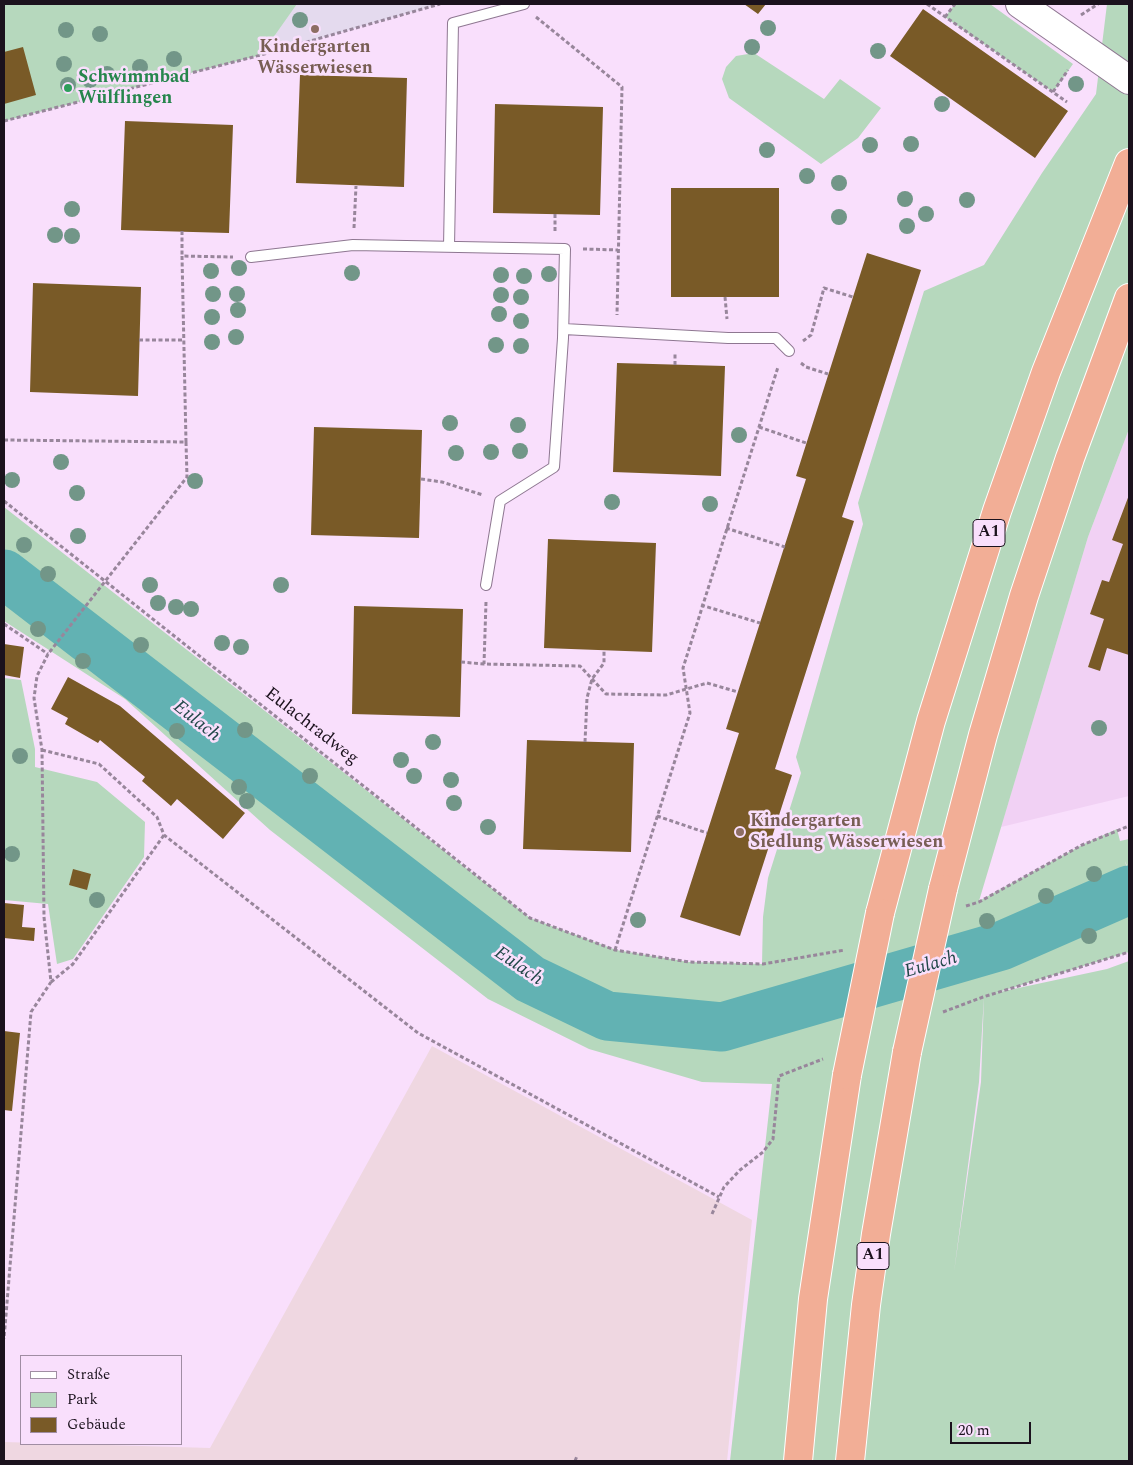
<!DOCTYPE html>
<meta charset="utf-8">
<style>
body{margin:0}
#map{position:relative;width:1133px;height:1465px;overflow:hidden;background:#f9dffc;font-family:Spectral,serif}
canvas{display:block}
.frame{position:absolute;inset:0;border:5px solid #1b121d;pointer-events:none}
.legend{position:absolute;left:20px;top:1355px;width:162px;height:90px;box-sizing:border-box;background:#f9dffc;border:1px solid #a08da3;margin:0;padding:6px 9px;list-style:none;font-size:15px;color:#1b121d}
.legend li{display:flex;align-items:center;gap:10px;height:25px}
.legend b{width:25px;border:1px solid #a08da3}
.scale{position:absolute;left:950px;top:1422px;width:81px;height:22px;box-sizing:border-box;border:2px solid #1b121d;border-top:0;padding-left:6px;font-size:15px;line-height:18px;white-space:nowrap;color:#1b121d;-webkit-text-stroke:4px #f9dffc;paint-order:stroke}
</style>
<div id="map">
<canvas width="1133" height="1465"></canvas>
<div class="frame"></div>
<ul class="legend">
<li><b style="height:6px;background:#fff"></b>Straße</li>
<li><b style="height:14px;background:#b6d8bd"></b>Park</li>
<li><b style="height:14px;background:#795a27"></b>Gebäude</li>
</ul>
<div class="scale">20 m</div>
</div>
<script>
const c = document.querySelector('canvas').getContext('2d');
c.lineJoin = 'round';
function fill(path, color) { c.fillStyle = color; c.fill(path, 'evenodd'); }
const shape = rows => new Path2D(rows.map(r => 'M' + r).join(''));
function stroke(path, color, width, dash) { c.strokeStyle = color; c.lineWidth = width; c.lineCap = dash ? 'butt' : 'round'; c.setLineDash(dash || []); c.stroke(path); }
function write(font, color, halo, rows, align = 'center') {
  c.font = font + ' Spectral,serif'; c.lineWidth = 5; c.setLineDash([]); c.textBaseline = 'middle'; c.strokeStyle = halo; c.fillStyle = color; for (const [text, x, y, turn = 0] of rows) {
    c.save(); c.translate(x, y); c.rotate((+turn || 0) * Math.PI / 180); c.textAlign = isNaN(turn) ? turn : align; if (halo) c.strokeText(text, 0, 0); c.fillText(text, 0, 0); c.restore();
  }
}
fill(shape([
 [1129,429,1129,796,1001,827,1088,537]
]), '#f1d1f4');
fill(shape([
 [297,4,440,4,261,55]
]), '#e4daee');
fill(shape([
 [432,1046,752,1220,727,1461,4,1461,4,1442,210,1448]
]), '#efd7e1');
fill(shape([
 [4,4,297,4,261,55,4,121],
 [955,4,990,4,1073,64,1053,92,945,17],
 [1107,4,1129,4,1129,429,1088,537,979,901,1082,845,1117,829,1120,841,1129,839,1129,871,1125,861,1129,876,1129,952,995,993,1107,969,1129,961,1129,1461,730,1461,772,1084,702,1082,589,1049,488,999,270,830,125,699,4,621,4,507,530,918,616,950,689,962,762,964,763,917,768,878,801,773,796,757,863,524,858,503,924,291,984,265,1042,173,1096,94],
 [984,996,981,1082,954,1272,979,1082],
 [754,53,824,99,840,79,881,108,858,138,821,164,729,98,722,79,726,67,736,56],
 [4,678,21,680,35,749,35,767,97,782,145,822,144,857,73,959,57,964,48,904,4,900]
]), '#b6d8bd');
stroke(shape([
 [4,574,530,979,607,1016,722,1027,1001,946,1129,890]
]), '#62b2b3', 49);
fill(shape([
 [744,4,766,4,758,14],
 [923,9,1068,111,1035,158,890,56],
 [23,47,36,95,4,104,4,52],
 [300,75,407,78,404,187,296,183],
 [495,104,603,107,600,215,493,213],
 [125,121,233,125,229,233,121,230],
 [671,188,779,188,779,297,671,297],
 [867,253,921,270,842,517,854,521,775,769,792,775,740,936,680,917,739,733,726,729,806,479,796,476],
 [33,283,141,287,138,396,30,392],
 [617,363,725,366,721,476,613,472],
 [314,427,422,430,419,538,311,535],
 [1129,495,1129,655,1107,648,1100,671,1088,667,1104,619,1090,614,1102,580,1109,582,1123,544,1112,540],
 [548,539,656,543,652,652,544,648],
 [354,606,463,609,460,717,352,714],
 [4,644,24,647,20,678,4,675],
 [68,677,120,706,245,813,223,839,177,799,171,806,142,781,145,777,100,740,98,743,65,724,68,718,51,709],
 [527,740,634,743,631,852,523,849],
 [73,869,91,874,87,890,69,885],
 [4,903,24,905,22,927,35,928,34,941,4,938],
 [4,1031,20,1033,12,1111,4,1110]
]), '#795a27');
const service = shape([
 [449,247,453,23,524,4],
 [251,257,353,245,565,249,563,338,554,467,500,501,486,585],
 [564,329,728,338,776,338,789,351]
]);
const secondary = shape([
 [1020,4,1129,80]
]);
const motorway = shape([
 [943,889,983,735,1024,596,1070,458,1129,298],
 [880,913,931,721,997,511,1046,372,1129,163],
 [798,1461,813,1299,847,1075],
 [850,1461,866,1305,876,1234,907,1052]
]);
stroke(service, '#8e7791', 12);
stroke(secondary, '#8e7791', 30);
stroke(motorway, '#fff', 30);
stroke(shape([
 [927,4,1067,102],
 [1081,15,1098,4],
 [536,17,622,87,617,315],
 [945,17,955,4],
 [1053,92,1068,70],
 [4,121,261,55,440,4],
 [354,228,356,186],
 [182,231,182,256],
 [555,231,555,214],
 [583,249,618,250],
 [725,297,727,319],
 [139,340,184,340],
 [803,341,811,335,824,288,853,297],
 [801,363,806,367,828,374],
 [675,365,675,353],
 [759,427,806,443],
 [4,440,186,442,187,477,48,654,37,676,34,698,42,750,44,917,51,982,31,1012,4,1339],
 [186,442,182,256,233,257],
 [421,479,442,482,483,495],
 [4,501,530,918,615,950,689,962,763,964,845,950],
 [726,528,785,547],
 [486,602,484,664,580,666,606,694,666,695,707,683,738,692],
 [701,605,760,623],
 [4,624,48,654],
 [461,662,484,664],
 [585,742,587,698,592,679,604,663,604,650],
 [42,750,99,764,157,817,164,835,418,1033,719,1197],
 [657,816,707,833],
 [966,906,979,902,1082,845,1129,826],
 [615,950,690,713,683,668,778,367],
 [51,982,73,964,164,835],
 [943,1012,983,997,1129,952],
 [712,1214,724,1187,740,1170,763,1152,773,1139,779,1076,823,1059],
 [575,1461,577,1456]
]), '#98869b', 3, [4, 2.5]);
stroke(service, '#fff', 10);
stroke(secondary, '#fff', 28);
stroke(motorway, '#f2ae96', 28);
const motorwayBridge = shape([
 [907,1052,943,889],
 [847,1075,880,913]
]);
stroke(motorwayBridge, '#fff', 30, []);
stroke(motorwayBridge, '#f2ae96', 28);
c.fillStyle = '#729688';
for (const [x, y] of [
 [300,20],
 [768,28],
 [66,30],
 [100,34],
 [752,47],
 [878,51],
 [174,59],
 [64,64],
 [140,67],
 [107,74],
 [90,80],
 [1076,84],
 [68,85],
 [942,104],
 [911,144],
 [870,145],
 [767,150],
 [807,176],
 [839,183],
 [905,199],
 [967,200],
 [72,209],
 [926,214],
 [839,217],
 [907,226],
 [55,235],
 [72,236],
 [239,268],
 [211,271],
 [352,273],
 [549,274],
 [501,275],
 [524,276],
 [213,294],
 [237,294],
 [501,295],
 [521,297],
 [238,310],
 [499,314],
 [212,317],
 [521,321],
 [236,337],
 [212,342],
 [496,345],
 [521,346],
 [450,423],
 [518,425],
 [739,435],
 [520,451],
 [491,452],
 [456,453],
 [61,462],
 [12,480],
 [195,481],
 [77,493],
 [612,502],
 [710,504],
 [78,536],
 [24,545],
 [48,574],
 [150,585],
 [281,585],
 [158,603],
 [176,607],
 [191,609],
 [38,629],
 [222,643],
 [141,645],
 [241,647],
 [83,661],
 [1099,728],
 [245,730],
 [177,731],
 [433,742],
 [20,756],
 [401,760],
 [310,776],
 [414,776],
 [451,780],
 [239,787],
 [247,801],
 [454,803],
 [488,827],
 [12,854],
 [1094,874],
 [1046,896],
 [97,900],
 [638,920],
 [987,921],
 [1089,936]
]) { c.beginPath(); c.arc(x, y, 8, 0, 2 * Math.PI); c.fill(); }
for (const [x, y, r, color] of [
 [315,29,5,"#8d6e63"],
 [68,88,5,"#2e9e5b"],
 [740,832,5,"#8d6e63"]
]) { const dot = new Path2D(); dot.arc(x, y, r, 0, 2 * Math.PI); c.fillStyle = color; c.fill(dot); stroke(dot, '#f9dffc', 2); }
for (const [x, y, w] of [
 [989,533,32],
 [873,1256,32]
]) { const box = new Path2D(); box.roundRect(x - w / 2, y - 13.5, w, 27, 4); c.fillStyle = '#f9dffc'; c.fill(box); stroke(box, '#1b121d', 1); }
write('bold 16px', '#1b121d', null, [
 ["A1",989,533],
 ["A1",873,1256]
]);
write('bold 18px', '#785e54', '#f9dffc', [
 ["Kindergarten",315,48],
 ["Wässerwiesen",315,69],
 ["Kindergarten",750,822,"left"],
 ["Siedlung Wässerwiesen",750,843,"left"]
]);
write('bold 18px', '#27864d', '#f9dffc', [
 ["Schwimmbad",78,78],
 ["Wülflingen",78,99]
], 'left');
write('18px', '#1b121d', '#f9dffc', [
 ["Eulachradweg",311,727,38]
]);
write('italic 19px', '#224849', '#f9dffc', [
 ["Eulach",196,722,38],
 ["Eulach",931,966,-16],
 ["Eulach",518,967,34]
]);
</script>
